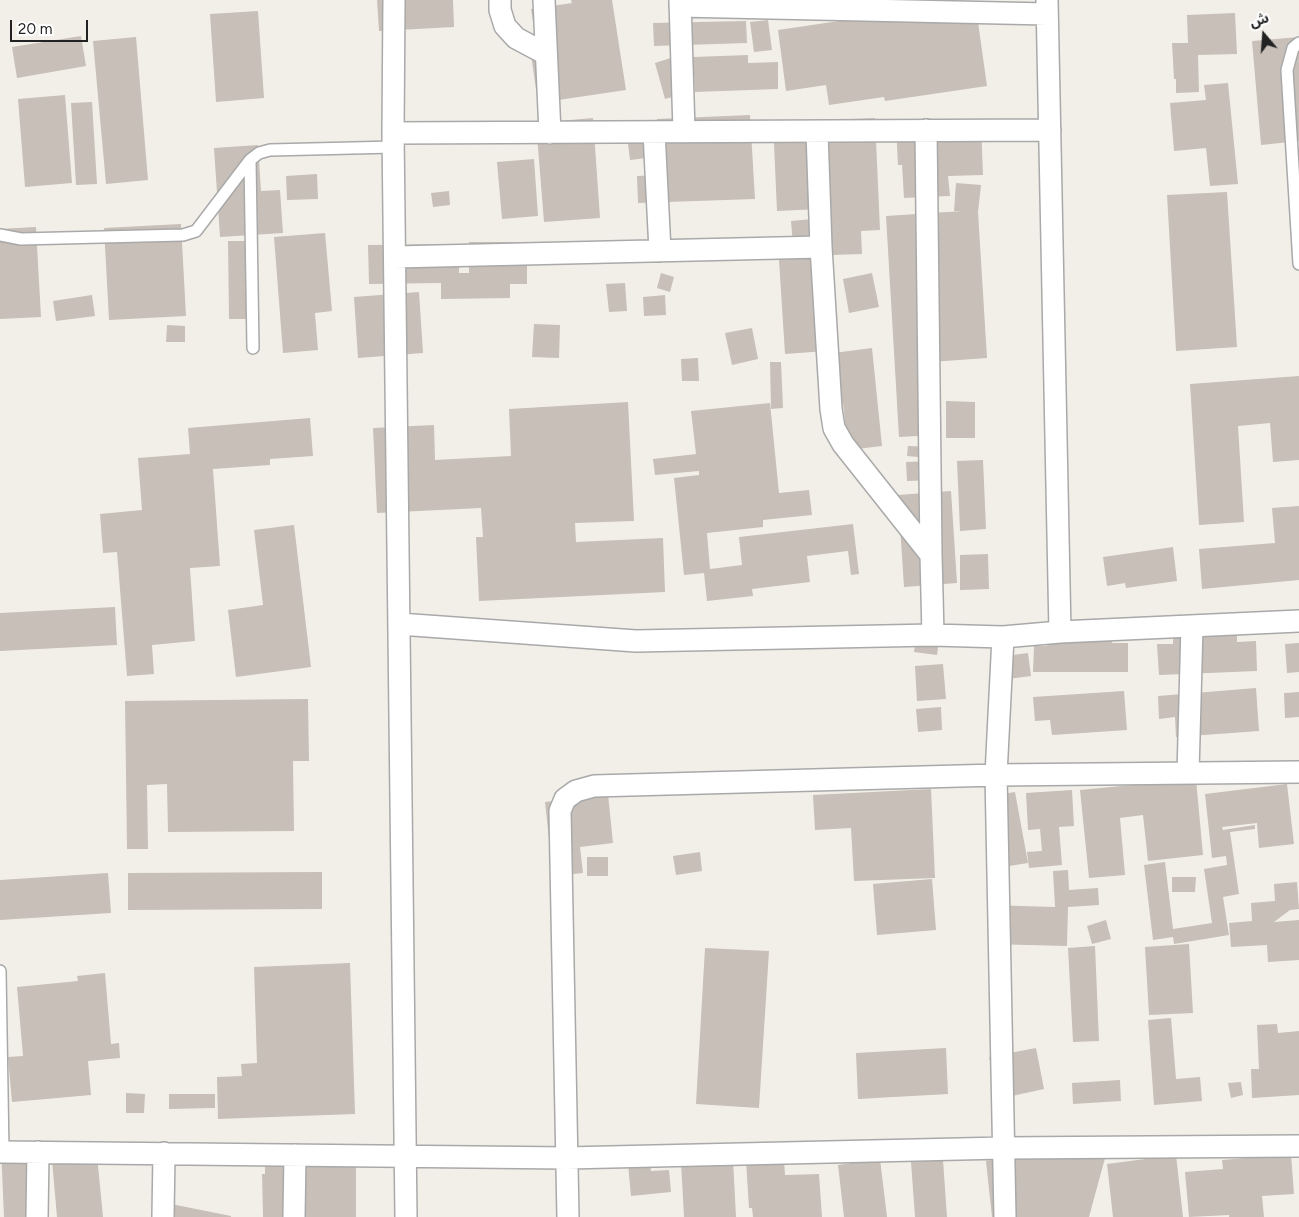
<!DOCTYPE html>
<meta charset="utf-8">
<style>
body{margin:0}
#map{position:relative;width:1299px;height:1217px;overflow:hidden;background:#f2efe9;font-family:Figtree,"Noto Sans Arabic",sans-serif}
canvas{display:block}
.north{position:absolute;left:1239px;top:10px;width:50px;height:50px;-webkit-text-stroke:4px #fff;paint-order:stroke;rotate:342deg;font-size:14px;font-weight:700;line-height:20px;text-align:center;color:#222}
.north::after{content:'';display:block;margin:auto;width:18px;height:22px;background:#222;clip-path:polygon(50% 0,100% 100%,50% 72%,0 100%)}
.scale{position:absolute;left:10px;top:20px;width:78px;height:22px;box-sizing:border-box;border:2px solid #222;border-top:0;padding-left:6px;font-size:15px;line-height:18px;white-space:nowrap;color:#222;-webkit-text-stroke:4px #fff;paint-order:stroke}
</style>
<div id="map">
<canvas width="1299" height="1217"></canvas>
<div class="north">ش</div>
<div class="scale">20 m</div>
</div>
<script>
const c = document.querySelector('canvas').getContext('2d');
c.lineJoin = 'round';
function fill(path, color) { c.fillStyle = color; c.fill(path, 'evenodd'); }
const shape = rows => new Path2D(rows.map(r => 'M' + r).join(''));
function stroke(path, color, width, dash) { c.strokeStyle = color; c.lineWidth = width; c.lineCap = dash ? 'butt' : 'round'; c.setLineDash(dash || []); c.stroke(path); }
fill(shape([
 [377,0,453,0,454,27,379,31],
 [571,0,612,0,626,90,538,103,530,48,537,47,531,9,572,3],
 [975,1,987,86,885,101,884,97,829,105,826,85,786,91,778,30],
 [258,11,264,98,216,102,210,14],
 [1235,13,1237,54,1198,55,1199,92,1176,93,1176,79,1174,79,1172,43,1188,43,1187,15],
 [768,20,772,50,754,52,750,22],
 [746,21,747,43,654,46,653,23],
 [81,36,86,66,17,78,12,47],
 [136,37,148,180,106,184,93,41],
 [1299,37,1299,141,1261,145,1252,41],
 [683,54,693,91,665,99,655,63],
 [748,55,748,63,778,62,778,89,695,92,693,57],
 [1228,83,1238,184,1210,186,1206,148,1174,151,1170,103,1206,100,1204,85],
 [65,95,72,183,25,187,18,99],
 [92,102,97,184,76,185,71,103],
 [750,115,755,199,638,203,637,176,659,175,657,119],
 [593,118,600,218,544,222,536,123],
 [875,118,880,230,861,231,862,254,831,255,820,209,777,211,773,122],
 [981,122,983,175,948,176,950,196,904,198,902,165,898,165,896,126],
 [651,124,655,157,630,160,626,127],
 [258,145,261,191,280,190,283,233,220,237,214,148],
 [534,159,538,216,502,219,497,162],
 [317,174,318,199,287,200,286,176],
 [956,183,981,185,978,212,987,358,931,362,935,435,899,437,886,216,963,211,954,211],
 [449,191,450,205,433,207,431,193],
 [1227,192,1237,347,1176,351,1167,195],
 [813,219,815,242,793,244,791,221],
 [181,224,186,316,109,320,104,228],
 [36,227,41,317,0,319,0,229],
 [325,233,332,311,315,313,318,350,283,353,274,237],
 [228,241,255,241,257,319,229,319],
 [469,242,527,242,527,284,510,284,510,298,441,299,441,283,369,284,368,245,459,244,459,273,469,273],
 [829,256,826,351,785,354,779,260],
 [661,273,674,277,670,292,657,288],
 [872,273,879,307,849,313,843,279],
 [625,283,627,311,609,312,606,284],
 [419,292,423,353,358,358,354,297],
 [92,295,95,316,56,321,53,301],
 [665,295,666,315,644,316,643,297],
 [534,324,560,325,559,358,532,357],
 [167,325,185,326,185,342,166,342],
 [752,328,758,359,732,365,725,333],
 [872,348,882,446,848,450,843,403,824,406,818,355],
 [698,358,699,381,682,381,681,359],
 [770,362,781,362,783,408,771,409],
 [1299,376,1299,460,1273,462,1270,423,1238,426,1244,522,1199,525,1190,384],
 [946,401,975,402,975,438,946,438],
 [628,402,634,521,575,523,576,542,663,538,665,592,479,601,476,537,483,537,481,508,377,513,373,428,434,425,435,460,511,456,509,409],
 [770,403,779,493,809,490,812,515,763,520,763,527,707,533,710,569,742,565,739,537,853,524,859,574,851,575,848,551,807,556,810,582,752,589,753,596,707,601,704,573,684,575,674,478,699,475,699,471,655,475,653,459,696,454,691,411],
 [310,418,313,456,270,459,270,465,213,469,220,566,190,568,195,641,152,645,154,674,127,676,117,552,103,553,100,514,142,510,138,458,190,454,188,428],
 [908,446,930,447,929,458,907,456],
 [983,460,986,529,960,531,957,461],
 [932,461,932,480,907,481,906,462],
 [951,491,957,583,904,587,898,495],
 [1299,506,1299,580,1202,589,1199,549,1275,543,1272,508],
 [294,525,311,667,236,677,228,610,263,605,254,530],
 [1173,547,1177,581,1126,588,1125,583,1107,586,1103,557],
 [988,554,989,589,960,590,960,555],
 [115,607,117,645,0,651,0,613],
 [1237,633,1237,642,1256,641,1257,671,1159,675,1157,644,1173,644,1173,636],
 [1113,634,1112,643,1128,643,1128,672,1033,672,1034,646,1047,646,1047,635],
 [916,637,939,640,937,655,914,652],
 [1299,643,1299,672,1287,673,1285,644],
 [1028,653,1031,676,1008,679,1005,656],
 [943,664,946,699,917,701,915,666],
 [1256,688,1259,731,1176,737,1175,717,1159,719,1158,696],
 [1124,691,1127,730,1052,735,1050,720,1035,721,1033,697],
 [1299,692,1299,717,1285,718,1284,693],
 [308,699,309,761,293,761,294,831,168,832,167,784,147,785,148,849,127,849,125,701],
 [941,707,942,730,918,732,916,709],
 [1196,779,1203,855,1148,861,1143,815,1120,818,1125,875,1089,878,1080,790],
 [1287,784,1294,844,1259,848,1257,823,1222,827,1223,830,1255,825,1255,829,1230,832,1239,894,1223,897,1229,935,1174,944,1173,937,1153,940,1144,865,1165,862,1173,929,1212,923,1204,869,1227,865,1226,856,1212,858,1205,794],
 [931,789,935,878,854,881,851,828,815,830,813,795],
 [1072,790,1074,826,1059,827,1062,865,1029,868,1027,852,1042,851,1040,829,1028,830,1026,793],
 [1015,792,1028,863,1003,867,990,796],
 [608,794,613,843,580,847,583,873,553,876,545,802],
 [700,852,702,871,676,875,673,856],
 [587,857,608,857,608,876,587,876],
 [1068,870,1069,890,1098,888,1099,905,1068,907,1067,946,988,944,989,905,1055,907,1053,871],
 [322,872,322,909,128,910,128,873],
 [108,873,111,913,0,920,0,880],
 [1172,877,1196,877,1195,892,1172,892],
 [932,879,936,930,877,935,873,884],
 [1297,882,1299,909,1290,910,1274,922,1299,920,1299,960,1268,962,1267,945,1231,947,1229,923,1252,921,1251,903,1275,901,1274,884],
 [1106,920,1111,939,1092,944,1087,926],
 [1189,944,1193,1013,1149,1015,1145,947],
 [1095,946,1099,1041,1073,1042,1068,948],
 [705,948,769,951,759,1108,696,1104],
 [350,963,355,1114,218,1119,217,1077,242,1076,241,1064,257,1063,254,967],
 [105,973,111,1044,119,1043,120,1058,88,1061,91,1095,12,1102,8,1057,23,1056,17,987,78,981,77,976],
 [1171,1018,1176,1079,1200,1077,1202,1101,1154,1105,1148,1020],
 [1277,1024,1278,1033,1299,1031,1299,1095,1252,1098,1251,1069,1259,1069,1257,1025],
 [946,1048,948,1094,858,1099,856,1053],
 [1036,1048,1044,1089,998,1099,989,1057],
 [1120,1080,1121,1101,1073,1104,1072,1083],
 [1241,1082,1243,1095,1231,1098,1228,1083],
 [126,1093,145,1094,144,1113,126,1113],
 [169,1094,215,1094,215,1108,169,1109],
 [96,1145,103,1217,57,1217,51,1149],
 [46,1146,49,1217,4,1217,1,1148],
 [1108,1147,1089,1217,992,1217,986,1161],
 [1291,1154,1294,1194,1262,1196,1264,1217,1229,1217,1229,1215,1189,1217,1185,1172,1223,1169,1222,1160],
 [1176,1155,1183,1217,1113,1217,1107,1164],
 [356,1156,356,1217,263,1217,262,1174,265,1174,265,1157],
 [733,1159,736,1217,684,1217,681,1162],
 [784,1159,785,1175,819,1174,822,1217,753,1217,752,1208,749,1208,746,1161],
 [880,1159,887,1217,844,1217,838,1165],
 [943,1160,947,1217,915,1217,911,1162],
 [650,1162,651,1171,669,1170,671,1192,631,1196,628,1164],
 [161,1202,231,1216,231,1217,158,1217]
]), '#c7bfb8');
const service = shape([
 [1299,43,1293,48,1287,70,1299,264],
 [250,160,253,348],
 [0,235,21,239,183,235,196,231,250,160,259,153,270,150,394,147],
 [0,971,3,1152]
]);
const minor = shape([
 [394,0,393,133,406,1217],
 [500,0,500,10,505,26,516,38,546,54],
 [544,0,550,133],
 [680,0,684,131],
 [1047,0,1060,632],
 [680,6,1047,14],
 [926,130,931,555],
 [654,132,660,251],
 [817,132,821,247,831,409,834,428,843,444,931,555,933,635,1003,637,1060,632,1299,621],
 [393,133,1050,130],
 [395,257,821,247],
 [399,624,636,641,933,635],
 [1003,637,996,775,1005,1217],
 [1188,773,1192,626],
 [0,1152,567,1158,1003,1148,1299,1146],
 [37,1217,38,1152],
 [163,1217,164,1153],
 [294,1217,295,1155],
 [568,1217,560,811,565,799,576,791,594,786,996,775,1299,772]
]);
stroke(service, '#a9a9a9', 14);
stroke(minor, '#a9a9a9', 24);
stroke(service, '#fff', 11);
stroke(minor, '#fff', 21);
</script>
